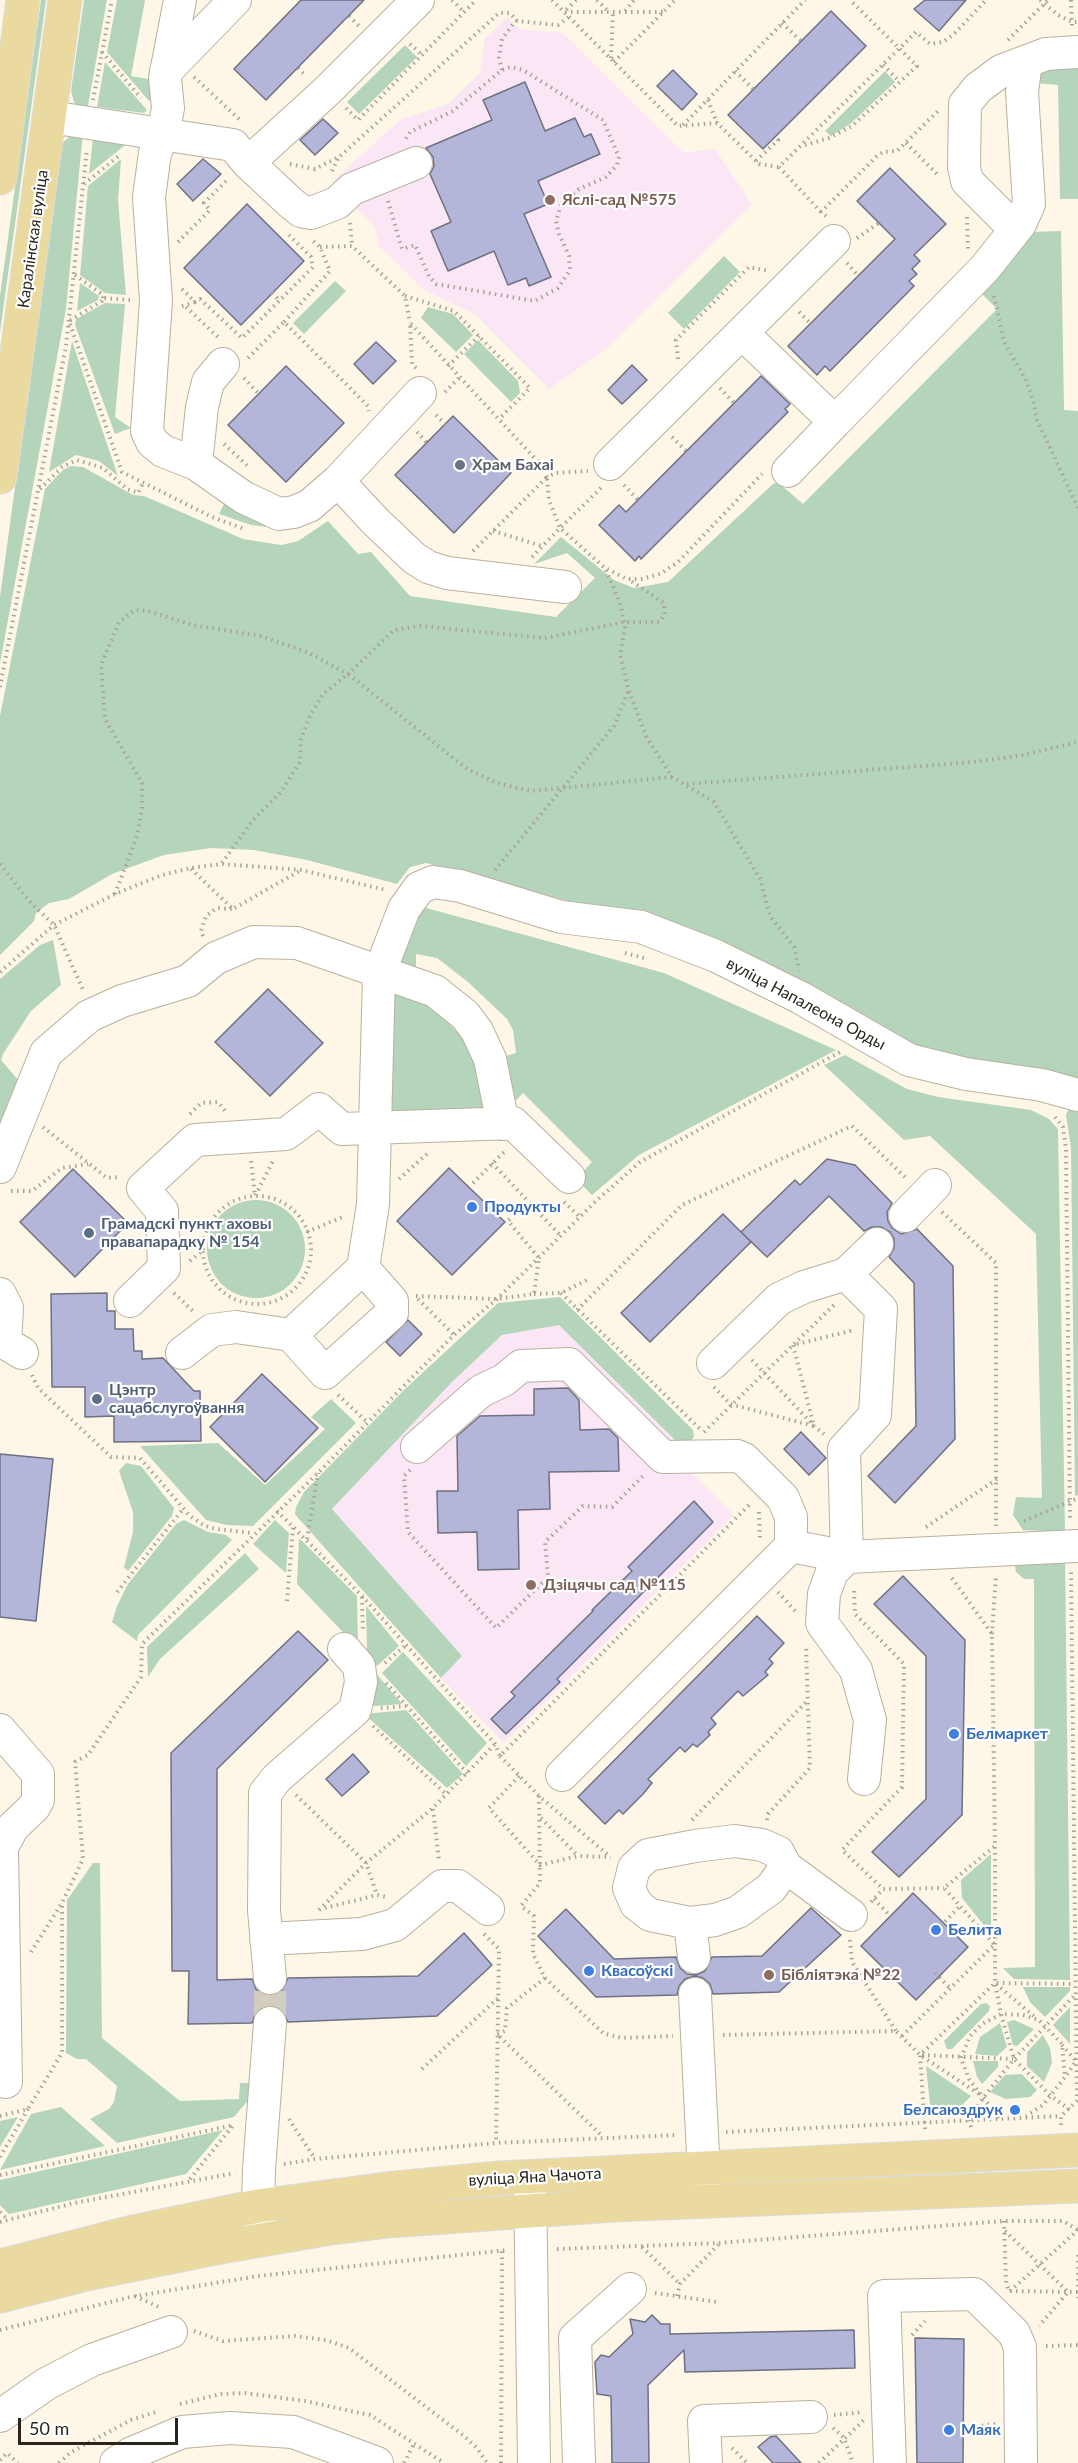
<!DOCTYPE html>
<meta charset="utf-8">
<style>
body{margin:0}
#map{position:relative;width:1078px;height:2463px;overflow:hidden;background:#fef7e7;font-family:Lato,sans-serif}
canvas{display:block}
.scale{position:absolute;left:18px;top:2418px;width:160px;height:27px;box-sizing:border-box;border:3px solid #28251d;border-top:0;padding-left:8px;font-size:18px;line-height:21px;white-space:nowrap;color:#28251d;-webkit-text-stroke:4px #fff;paint-order:stroke}
</style>
<div id="map">
<canvas width="1078" height="2463"></canvas>
<div class="scale">50 m</div>
</div>
<script>
const c = document.querySelector('canvas').getContext('2d');
c.lineJoin = 'round';
function fill(path, color) { c.fillStyle = color; c.fill(path, 'evenodd'); }
const shape = rows => new Path2D(rows.map(r => 'M' + r).join(''));
function stroke(path, color, width, dash) { c.strokeStyle = color; c.lineWidth = width; c.lineCap = dash ? 'butt' : 'round'; c.setLineDash(dash || []); c.stroke(path); }
function write(font, color, halo, rows, align = 'center') {
  c.font = font + ' Lato,sans-serif'; c.lineWidth = 4.5; c.setLineDash([]); c.textBaseline = 'middle'; c.strokeStyle = halo; c.fillStyle = color; for (const [text, x, y, turn = 0] of rows) {
    c.save(); c.translate(x, y); c.rotate((+turn || 0) * Math.PI / 180); c.textAlign = isNaN(turn) ? turn : align; if (halo) c.strokeText(text, 0, 0); c.fillText(text, 0, 0); c.restore();
  }
}
fill(shape([
 [507,17,519,29,563,33,684,153,715,149,752,204,605,350,549,389,476,315,424,290,380,247,374,226,332,182,400,120,448,104,480,73,485,38],
 [559,1325,683,1448,687,1468,734,1515,504,1743,441,1678,462,1656,332,1509,451,1383,502,1335]
]), '#fbe6f6');
fill(shape([
 [41,0,46,0,0,332,0,296],
 [84,0,107,0,87,111,75,105,71,91],
 [117,0,145,0,131,76,148,79,153,96,149,101,107,52],
 [405,45,417,57,359,114,347,102],
 [105,62,147,110,144,113,97,107],
 [1078,65,1078,199,1060,199,1058,85,1035,83,1035,76,1052,67],
 [885,71,895,82,850,124,831,136,825,131],
 [83,132,66,309,0,663,0,597,62,143,74,133],
 [93,138,129,142,89,174],
 [121,159,118,200,126,295,105,293,80,275,88,186],
 [1061,231,1064,410,1078,411,1078,1084,951,1061,594,908,426,863,410,867,397,884,307,860,254,850,211,848,164,855,112,874,69,899,49,903,36,913,34,921,0,955,0,716,45,489,63,470,71,466,83,467,133,495,144,496,243,539,281,545,290,543,298,541,328,521,358,554,371,552,410,596,556,617,595,578,567,553,534,564,561,537,614,580,634,588,668,582,774,483,780,484,803,504,997,309,982,294,1031,232],
 [724,256,740,272,684,329,668,313],
 [335,281,346,291,304,334,293,323],
 [80,283,99,296,98,300,77,311],
 [105,303,125,304,115,417,131,428,115,434,75,325,76,319],
 [428,307,453,314,473,335,456,352,421,318],
 [478,340,518,381,520,393,511,402,464,354],
 [72,341,95,409,118,476,99,461,76,455,49,472],
 [226,500,276,528,251,525,219,514],
 [419,906,664,973,836,1050,639,1155,592,1195,576,1179,592,1162,523,1093,508,1109,498,1058,516,1053,513,1030,507,1019,468,982,437,958,416,954,416,971,397,963],
 [53,940,61,985,31,1011,3,1054,1,1060,19,1081,0,1133,0,979,40,945],
 [386,989,400,991,434,1008,476,1052,487,1112,386,1122],
 [845,1055,907,1089,938,1097,1031,1110,1049,1119,1058,1129,1065,1532,1023,1530,1013,1515,1016,1497,1042,1498,1036,1234,930,1136,904,1140,824,1065],
 [1071,1104,1078,1107,1078,1495,1075,1496,1071,1148,1066,1115],
 '207 1249a49 49 0 1 1 98 0a49 49 0 1 1-98 0Z',
 [560,1297,693,1430,694,1437,683,1448,559,1325,502,1335,451,1383,332,1509,462,1656,441,1678,299,1519,295,1514,296,1507,304,1492,405,1389,498,1303],
 [331,1399,356,1423,253,1526,227,1525,206,1520,140,1446,218,1443,265,1485,325,1429,311,1417],
 [126,1463,141,1466,174,1508,172,1516,128,1571,124,1567,133,1532,133,1512,119,1471],
 [184,1520,208,1532,226,1535,232,1540,138,1635,137,1641,112,1622,117,1606,128,1584,176,1524],
 [275,1520,289,1533,286,1573,253,1544],
 [299,1538,357,1596,358,1648,297,1584],
 [245,1553,259,1569,160,1659,148,1677,147,1647],
 [1065,1554,1070,1980,1014,1979,1003,1968,1035,1967,1034,1579,1024,1579,1016,1572,1015,1566,1018,1560],
 [366,1606,399,1646,377,1666,367,1653],
 [403,1652,487,1743,466,1766,382,1673],
 [363,1658,402,1704,364,1707],
 [406,1710,463,1774,447,1788,364,1714],
 [991,1854,991,1934,962,1898,961,1880],
 [93,1863,100,1863,102,2038,180,2101,239,2099,240,2083,249,2083,250,2098,234,2117,117,2143,90,2119,109,2109,114,2102,117,2086,86,2059,77,2059,66,2053,67,1900],
 [1023,1987,1070,1987,1070,1991,1045,2017,1030,2002],
 [986,2003,990,2006,989,2011,952,2049,947,2049,944,2041,981,2004],
 [1070,2007,1070,2044,1053,2025],
 [1014,2020,1034,2029,1017,2046,1013,2045,1007,2022],
 [1000,2023,1007,2047,997,2056,975,2054,980,2037],
 [1043,2035,1050,2048,1052,2063,1044,2082,1027,2066,1027,2052],
 [973,2061,998,2061,998,2067,982,2084,977,2077],
 [926,2066,971,2096,953,2114,931,2115],
 [1022,2074,1037,2090,1030,2097,1006,2099,990,2092,1005,2075],
 [61,2107,105,2146,0,2170,31,2114],
 [18,2117,0,2147,0,2121],
 [223,2130,186,2174,9,2214,0,2205,0,2180]
]), '#b4d4bc');
const building = shape([
 [301,0,364,0,266,100,234,69,301,0],
 [925,0,966,0,939,31,914,9,925,0],
 [831,11,866,46,763,149,728,115,831,11],
 [673,70,697,94,682,110,657,86,673,70],
 [525,82,545,131,575,118,584,137,591,134,600,154,538,181,548,204,524,214,551,277,529,286,526,278,508,285,494,251,448,271,431,231,451,222,430,174,434,166,433,157,426,148,492,120,483,100,525,82],
 [323,119,338,133,315,155,300,140,323,119],
 [203,159,221,174,193,201,177,184,203,159],
 [890,168,946,224,914,255,920,261,912,269,917,274,909,281,914,286,830,371,825,366,817,375,788,346,895,239,857,201,890,168],
 [247,204,304,261,241,325,184,268,247,204],
 [376,342,396,361,373,384,354,364,376,342],
 [632,365,647,380,622,404,608,390,632,365],
 [286,366,344,423,286,482,228,425,286,366],
 [761,376,790,404,785,409,788,412,641,559,639,556,635,561,599,525,619,505,626,512,761,376],
 [453,416,511,473,454,533,395,475,453,416],
 [268,989,323,1043,270,1096,215,1042,268,989],
 [827,1159,855,1165,892,1203,887,1212,888,1221,892,1228,901,1234,917,1229,953,1266,955,1439,895,1503,868,1476,916,1426,914,1283,889,1257,894,1248,894,1239,890,1232,881,1227,872,1227,864,1231,829,1196,767,1257,741,1232,795,1180,800,1185,827,1159],
 [449,1168,505,1222,452,1275,397,1221,449,1168],
 [73,1169,128,1223,75,1277,20,1222,73,1169],
 [723,1214,751,1242,650,1342,621,1313,723,1214],
 [107,1293,107,1311,115,1311,115,1329,133,1329,134,1351,142,1351,142,1359,163,1358,194,1391,200,1391,201,1441,114,1442,114,1416,85,1417,85,1387,52,1387,51,1294,107,1293],
 [408,1320,422,1334,400,1356,386,1342,408,1320],
 [262,1374,318,1428,265,1482,210,1427,262,1374],
 [568,1388,579,1400,580,1430,609,1429,618,1438,619,1471,549,1472,550,1509,518,1510,519,1569,478,1570,477,1532,438,1533,437,1491,458,1491,457,1436,480,1416,534,1415,534,1389,568,1388],
 [801,1432,826,1458,809,1475,784,1449,801,1432],
 [0,1454,53,1459,36,1621,0,1617,0,1454],
 [694,1501,713,1522,557,1679,560,1682,506,1734,491,1719,515,1696,511,1692,593,1611,592,1610,632,1571,628,1567,694,1501],
 [903,1576,965,1640,962,1815,899,1877,872,1852,926,1799,926,1656,874,1604,903,1576],
 [757,1616,784,1643,769,1659,773,1663,765,1672,768,1675,743,1696,738,1691,711,1718,716,1724,708,1732,710,1735,697,1747,693,1744,685,1752,680,1747,648,1779,652,1783,643,1794,623,1814,619,1810,605,1824,578,1797,757,1616],
 [298,1631,328,1660,217,1769,217,1980,252,1979,256,1989,262,1994,271,1996,281,1992,288,1978,418,1976,464,1933,492,1965,437,2016,288,2022,281,2009,271,2005,263,2007,256,2012,252,2023,188,2024,189,1971,172,1971,171,1753,298,1631],
 [353,1754,369,1772,342,1796,326,1779,353,1754],
 [913,1893,968,1947,916,2000,861,1946,913,1893],
 [811,1908,841,1935,779,1992,713,1994,710,1984,703,1978,695,1976,685,1979,679,1986,677,1995,596,1997,538,1936,566,1909,614,1959,676,1957,680,1968,687,1974,696,1975,705,1971,712,1957,762,1956,811,1908],
 [652,2315,661,2324,670,2324,670,2334,854,2330,855,2368,685,2372,684,2350,648,2385,649,2463,612,2463,611,2396,597,2394,595,2362,601,2355,609,2357,633,2334,630,2319,645,2322,652,2315],
 [915,2338,964,2339,963,2463,917,2463,915,2338],
 [776,2436,801,2463,773,2463,758,2447,770,2437,776,2436]
]);
fill(building, '#b4b6d9');
stroke(building, '#6f7082', 1.5);
stroke(shape([
 [270,2023,270,1978]
]), '#d3cdbf', 32, [32, 16]);
const minor = shape([
 [180,0,165,78,168,108,163,134,155,153,149,197,156,301,147,431,152,442,163,451,196,464,243,497,279,514,294,512,309,506,338,481,420,393],
 [166,71,235,0],
 [50,117,233,145,248,163,328,90,418,0],
 [248,163,291,203,301,211,311,213,337,203,352,189,416,163],
 [1020,224,1007,221,967,181,964,167,965,104,978,88,1001,71,1046,54,1078,52],
 [743,334,835,422,985,268,1020,224,1029,204,1022,92,1026,62],
 [196,464,202,407,208,382,223,364],
 [610,464,834,241],
 [788,471,835,422],
 [338,481,375,521,414,558,428,567,447,573,565,587],
 [0,1167,46,1053,89,1016,122,1001,188,981,216,958,254,942,297,943,435,991,465,1015,477,1031,490,1059,503,1124],
 [905,1216,935,1185],
 [846,1274,877,1244],
 [0,1294,7,1308,5,1343,22,1353],
 [130,1301,164,1268,162,1211,143,1188,195,1140,286,1134,319,1109,342,1129,513,1123,569,1177],
 [291,1335,363,1268,373,1204,379,974,404,909,419,888,433,882,460,886,561,917,641,927,716,956,801,998,909,1060,966,1074,1042,1085,1078,1095],
 [182,1353,212,1330,236,1327,291,1335,325,1373,392,1313,392,1301,363,1268],
 [713,1363,779,1299,804,1287,846,1274,881,1309,875,1415,844,1449,847,1557,832,1572,824,1594,822,1623,856,1670,864,1699,870,1720,864,1779],
 [417,1447,481,1391,504,1380,521,1366,569,1364,663,1457,737,1456,744,1459,783,1498,791,1517,791,1546,562,1775],
 [791,1546,847,1557,1078,1546],
 [0,1730,38,1774,38,1800,34,1807,13,1827,2,1847,6,2082],
 [786,1867,778,1852,762,1845,735,1841,695,1846,648,1855,634,1868,629,1888,636,1904,650,1915,690,1923,715,1920,738,1912,771,1888,786,1867,851,1915],
 [690,1923,694,1957],
 [266,1939,362,1934,395,1925,442,1886,458,1886,488,1909],
 [270,1978,264,1910,265,1793,277,1778,355,1710,361,1682,359,1666,344,1649],
 [695,1994,705,2194],
 [530,2177,534,2463],
 [262,2239,258,2206,259,2169,270,2023],
 [0,2416,46,2384,92,2360,171,2332],
 [116,2463,130,2454,182,2432,230,2428,293,2432,377,2463],
 [579,2463,575,2338,630,2289],
 [706,2463,704,2421,811,2417],
 [890,2463,884,2296,974,2294,1014,2333,1020,2347,1021,2463]
]);
const major = shape([
 [0,178,23,0],
 [0,477,65,0],
 [0,2266,129,2233,258,2206,386,2189,499,2178,1078,2150],
 [0,2296,86,2274,215,2248,325,2229,388,2221,614,2205,1078,2186]
]);
stroke(minor, '#b9b19e', 34);
stroke(major, '#dddcdb', 35);
stroke(shape([
 [452,0,464,12],
 [552,0,678,126,717,123,759,164,779,167],
 [576,0,564,12,663,12],
 [597,0,607,10],
 [1040,0,1058,15,1072,22,1078,22],
 [1071,0,1072,26],
 [625,11,634,0],
 [349,16,359,26],
 [782,23,801,41],
 [1008,40,1048,0],
 [410,44,422,55],
 [102,52,141,98],
 [611,58,613,11],
 [614,62,675,0],
 [883,65,900,82],
 [298,68,306,76],
 [502,70,499,58,502,39,513,24,517,21,558,25,569,17],
 [735,71,753,89],
 [194,77,239,119],
 [93,100,112,0],
 [708,100,717,123],
 [346,108,358,120,476,0],
 [683,125,805,0],
 [906,143,938,175],
 [805,145,829,138,852,126,917,66,850,0],
 [756,161,778,140,775,137],
 [290,164,315,169,339,157,499,13,510,13,517,21],
 [332,171,339,157],
 [84,184,120,155],
 [388,201,402,249,415,245,429,276,436,284,535,301,558,288,570,270,569,256,559,234,556,221,561,204,579,189,606,177,617,165,619,157,603,120,523,70,511,67,502,70,453,111,410,132,406,139],
 [821,212,779,167,916,32,930,44,943,42,953,35,986,0],
 [826,216,821,212,876,157,883,152,897,151,940,109],
 [967,217,968,249],
 [350,223,352,246],
 [857,238,879,223],
 [178,242,210,210,204,203,228,179],
 [320,247,352,246,405,296,410,323],
 [847,263,858,276],
 [75,275,103,295,103,298],
 [182,289,195,302,200,299,242,338,313,267,311,257,289,235],
 [272,293,279,300],
 [405,296,454,311,530,388,499,419],
 [994,296,1004,342,1025,378,1033,400,1037,420,1078,508],
 [130,300,103,298,102,301,69,321,122,472,212,517,242,528],
 [182,306,195,302],
 [186,307,221,340],
 [799,312,811,324],
 [284,322,330,271,320,247,311,239],
 [248,358,284,322,368,406,369,411],
 [678,359,676,340,749,267,769,271],
 [448,366,479,336],
 [416,368,412,364,410,323,542,466,547,477,556,473,588,471],
 [244,378,259,394],
 [720,388,734,403],
 [445,392,459,378],
 [436,415,445,424],
 [417,432,427,443],
 [672,437,686,451],
 [224,444,250,468],
 [624,485,638,500],
 [601,488,560,528,605,568,627,579,641,579,660,574,678,562,762,474],
 [40,489,62,467,77,460,103,468,127,489,138,493,143,483],
 [493,531,542,546],
 [473,551,546,478],
 [532,557,560,528,549,500,547,477],
 [606,570,620,603,625,627,620,655,629,691,646,736,672,777,714,802,760,879,770,916,794,947,799,970],
 [0,687,66,346,87,149],
 [687,784,974,762,1023,755,1078,742],
 [222,863,253,820,281,792,300,762,301,739,309,718,323,694,348,674,467,769,497,783,531,791,672,777],
 [0,864,31,903,54,925,84,992],
 [191,869,233,909,301,870],
 [495,870,614,726,628,692],
 [115,894,137,836,142,808,142,783,105,719,101,665,119,622,135,610,148,611,193,625,261,636,307,652,348,674,394,630,420,626,545,638,624,622,659,622,665,615,664,603,628,579],
 [203,936,201,931,206,916,217,908,232,909],
 [625,953,644,958],
 [0,972,54,925,115,894,162,875,191,868,222,864,301,870,386,890],
 [190,1114,201,1103,218,1102,227,1113],
 [1055,1117,1063,1127,1066,1149,1070,1521],
 [43,1127,107,1178,120,1177],
 [251,1161,255,1196,274,1159],
 [492,1163,560,1235],
 [399,1179,429,1152],
 [473,1183,506,1150],
 [11,1191,32,1191,62,1168,88,1164],
 '203 1250a54 54 0 1 1 108 0a54 54 0 1 1-108 0Z',
 [564,1202,580,1217],
 [942,1212,996,1263,996,1526],
 [307,1232,345,1216],
 [190,1261,203,1250],
 [174,1293,195,1313],
 [561,1293,702,1431],
 [534,1294,561,1293,587,1280],
 [416,1296,497,1299,534,1294,539,1258,508,1221,528,1203],
 [418,1299,454,1335],
 [577,1310,682,1205,852,1126,906,1178],
 [752,1360,814,1426,824,1434],
 [32,1375,38,1388,111,1457,140,1458,190,1516,205,1526,216,1529,253,1533],
 [714,1387,730,1404,814,1426,793,1345,854,1330],
 [338,1395,366,1421],
 [704,1432,834,1305],
 [410,1470,404,1476,408,1532,496,1628,548,1577,545,1542,583,1506,612,1507,645,1474],
 [277,1511,362,1596,495,1744,500,1756,751,1503],
 [759,1512,760,1540],
 [1024,1521,1078,1498],
 [926,1527,997,1479],
 [307,1539,318,1473],
 [952,1578,992,1634,995,1846,944,1888,994,1944],
 [854,1591,855,1614,904,1664,902,1787,842,1850,883,1889,944,1888],
 [117,1592,183,1509],
 [778,1592,797,1613],
 [362,1597,363,1631],
 [287,1601,293,1527],
 [992,1634,996,1576],
 [385,1663,405,1646],
 [386,1683,468,1774],
 [381,1708,406,1706],
 [373,1726,447,1795],
 [500,1756,539,1796,608,1855],
 [519,1776,489,1808,540,1865,578,1856,611,1857],
 [296,1795,366,1863,377,1895],
 [539,1796,540,1883,521,1906,534,1916,533,1954,545,1978,603,2033,621,2038,673,2036],
 [433,1809,439,1861],
 [541,1818,578,1856],
 [692,1820,808,1700],
 [767,1820,768,1814,810,1768,806,1646],
 [995,1847,995,1983,1001,2014,1014,2059,1050,2095,1070,2110],
 [874,1899,894,1920],
 [871,1902,883,1889],
 [325,1908,377,1895,387,1897],
 [319,1910,366,1863,433,1808,495,1744],
 [941,1926,960,1906],
 [484,1934,499,1949,496,2143],
 [850,1940,852,1962,896,2031],
 [31,1952,62,1903,83,1859,75,1762,88,1755,141,1677,142,1644,318,1473,454,1335,497,1299,595,1202,640,1162,842,1051],
 [935,1973,950,1988],
 [545,1978,507,2008,505,2031,497,2034,603,2137],
 [996,1984,1036,2018],
 [723,2035,896,2031,920,2055,979,2094],
 [902,2036,994,1945],
 [1062,2045,1076,2061,1066,2076],
 [922,2055,1013,2059],
 [422,2069,498,1998],
 [0,2116,28,2109,62,2053,62,1906],
 [999,2118,969,2079,961,2058,970,2036,982,2024,1001,2014,1023,2015,1039,2020,1062,2044,1065,2077,1043,2105,1026,2116],
 [289,2119,315,2159],
 [1061,2125,1061,2116,1077,2101,1071,1570],
 [971,2127,969,2120,983,2098,1014,2059,1075,1995],
 [925,2129,920,2055,995,1983,1075,1984],
 [726,2132,1061,2116],
 [0,2157,28,2109],
 [284,2164,315,2159,496,2143,677,2135],
 [0,2175,234,2125],
 [190,2179,234,2124],
 [0,2212,7,2219],
 [1004,2221,1006,2283,1009,2291],
 [0,2222,74,2203,235,2173],
 [1005,2231,1068,2292,1039,2326],
 [642,2247,680,2284],
 [557,2249,719,2243,1004,2221,1063,2221,1078,2230],
 [1078,2255,1078,2298],
 [1010,2291,1078,2230],
 [1010,2291,1078,2292],
 [655,2293,717,2302],
 [135,2296,161,2308],
 [677,2296,680,2284,719,2244],
 [0,2330,130,2297,258,2276,508,2250],
 [194,2331,223,2341,295,2336,326,2340,349,2348,464,2436,477,2448,487,2463],
 [912,2335,925,2321],
 [1046,2346,1078,2345],
 [180,2404,221,2394,245,2393,305,2401,370,2415,444,2463],
 [834,2415,863,2412],
 [833,2428,844,2438,853,2463],
 [964,2428,996,2424],
 [732,2448,747,2463],
 [0,2460,7,2453,18,2463],
 [59,2463,71,2452,131,2420,159,2411],
 [404,2463,415,2442],
 [501,2463,502,2251],
 [819,2463,864,2420]
]), '#a9a396', 4, [1.5, 4.5]);
stroke(minor, '#fff', 32);
stroke(major, '#eada9f', 33);
for (const [x, y, r, color] of [
 [550,200,6,"#8d6e63"],
 [460,465,6,"#6b7280"],
 [472,1207,6,"#3f7fe0"],
 [89,1233,6,"#5c6f8a"],
 [97,1399,6,"#5c6f8a"],
 [531,1585,6,"#8d6e63"],
 [954,1734,6,"#3f7fe0"],
 [936,1930,6,"#3f7fe0"],
 [589,1971,6,"#3f7fe0"],
 [769,1975,6,"#8d6e63"],
 [1015,2110,6,"#3f7fe0"],
 [949,2430,6,"#3f7fe0"]
]) { const dot = new Path2D(); dot.arc(x, y, r, 0, 2 * Math.PI); c.fillStyle = color; c.fill(dot); stroke(dot, '#fff', 2); }
write('bold 16px', '#785e54', '#fff', [
 ["Яслі-сад №575",562,200],
 ["Дзіцячы сад №115",543,1585],
 ["Бібліятэка №22",781,1975]
], 'left');
write('16px', '#28251d', '#fff', [
 ["Каралінская вуліца",33,239,-82],
 ["вуліца Напалеона Орды",806,1004,28],
 ["вуліца Яна Чачота",535,2177,-3]
]);
write('bold 16px', '#5b616d', '#fff', [
 ["Храм Бахаі",472,465]
], 'left');
write('bold 16px', '#366cbe', '#fff', [
 ["Продукты",484,1207],
 ["Белмаркет",966,1734],
 ["Белита",948,1930],
 ["Квасоўскі",601,1971],
 ["Белсаюздрук",1003,2110,"right"],
 ["Маяк",961,2430]
], 'left');
write('bold 16px', '#4e5e75', '#fff', [
 ["Грамадскі пункт аховы",101,1224],
 ["правапарадку № 154",101,1242],
 ["Цэнтр",109,1390],
 ["сацабслугоўвання",109,1408]
], 'left');
</script>
